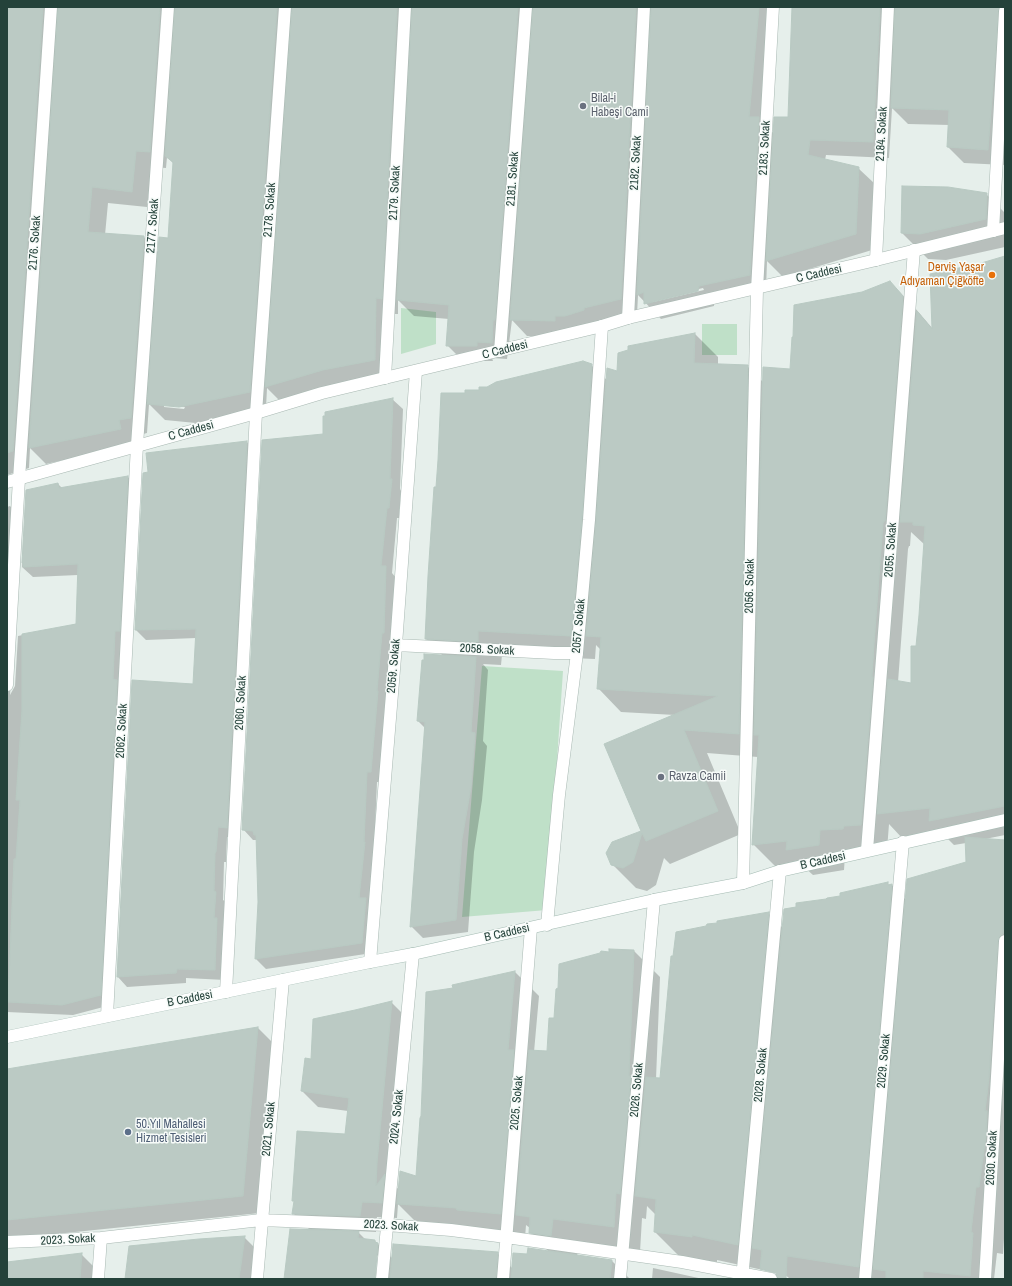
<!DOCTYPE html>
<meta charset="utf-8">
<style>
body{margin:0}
#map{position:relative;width:1012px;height:1286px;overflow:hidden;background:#e6efeb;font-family:"Archivo Narrow",sans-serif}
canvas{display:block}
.frame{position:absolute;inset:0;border:8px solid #24423a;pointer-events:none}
</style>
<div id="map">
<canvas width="1012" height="1286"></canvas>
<div class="frame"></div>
</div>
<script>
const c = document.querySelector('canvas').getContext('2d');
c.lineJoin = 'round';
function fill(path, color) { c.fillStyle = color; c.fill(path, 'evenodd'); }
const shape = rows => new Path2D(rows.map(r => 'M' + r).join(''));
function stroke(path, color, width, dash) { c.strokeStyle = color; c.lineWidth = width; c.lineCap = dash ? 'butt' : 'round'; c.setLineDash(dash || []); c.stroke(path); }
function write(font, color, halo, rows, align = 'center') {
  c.font = font + ' "Archivo Narrow",sans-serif'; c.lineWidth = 3; c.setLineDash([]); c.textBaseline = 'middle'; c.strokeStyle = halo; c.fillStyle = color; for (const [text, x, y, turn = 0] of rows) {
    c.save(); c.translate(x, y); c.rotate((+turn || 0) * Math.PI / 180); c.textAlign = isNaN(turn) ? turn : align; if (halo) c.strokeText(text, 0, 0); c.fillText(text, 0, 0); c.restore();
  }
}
fill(shape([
 [401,308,436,312,436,344,401,354],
 [702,324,737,324,737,355,702,355],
 [482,666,563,671,547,910,462,917]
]), '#bfe0c8');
fill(shape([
 [7,7,776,7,766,125,774,134,789,118,793,7,1005,7,1005,165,964,163,948,147,950,125,908,124,892,108,889,158,826,155,825,160,858,168,875,184,872,250,783,277,767,261,766,290,714,302,714,306,661,319,638,295,637,315,571,337,527,336,512,320,507,359,492,358,493,361,463,361,447,345,449,319,414,316,398,300,398,314,392,314,390,376,282,403,267,388,266,408,196,423,165,420,149,404,147,433,135,436,136,444,46,464,30,448,29,468,7,475],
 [167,157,174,164,169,239,159,253,144,237,105,235,108,203,147,207,152,167,166,168],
 [703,288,704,290,653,302,653,300],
 [164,405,185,407,184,409,164,407],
 [986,194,1005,213,1005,247,946,260,928,259,902,233],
 [1005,257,1005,835,985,839,1005,842,1005,1240,1004,1239,1003,1254,997,1253,994,1279,797,1279,789,1278,764,1258,763,1270,717,1260,717,1262,680,1257,655,1232,656,1215,647,1206,646,1219,642,1218,640,1252,579,1244,577,1256,612,1261,630,1279,376,1279,378,1256,376,1254,374,1279,285,1279,310,1230,293,1213,346,1135,348,1111,318,1107,302,1091,312,1060,391,1002,407,1018,393,1183,399,1190,417,1178,454,988,515,972,539,996,534,1052,548,1052,555,1019,610,953,634,951,660,977,656,1079,661,1079,768,913,783,928,841,897,888,884,890,886,892,885,906,900,967,863,966,843,954,845,943,834,903,839,889,824,887,850,845,855,844,870,813,875,804,867,779,870,753,844,758,757,707,753,741,834,670,864,664,858,656,885,647,891,636,888,612,864,643,831,675,715,621,712,598,688,601,650,596,645,595,659,502,655,501,665,483,664,488,670,483,741,487,746,482,800,474,852,468,932,423,938,411,926,425,728,418,721,443,656,426,639,437,488,466,394,480,391,487,388,591,365,607,380,618,372,629,351,629,347,695,334,718,357,718,365,747,366,763,382,791,370,862,293,890,282,915,308,933,329,978,265],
 [911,532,925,545,917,647,912,684,898,682,908,549,909,546,910,546],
 [398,1204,422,1228,525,1238,526,1225,530,1228,530,1232,549,1252,528,1256,512,1268,497,1253,392,1258,375,1241,366,1240,357,1231,376,1232,377,1217,397,1218],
 [392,399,403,409,400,489,401,491,399,518,397,518,392,573,396,578,381,782,377,782,374,852,372,953,266,969,256,959,259,902,257,840,253,840,243,829,324,435],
 [247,442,256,452,236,838,227,837,226,862,224,862,223,900,226,902,225,980,186,978,186,983,127,987,118,977,194,685,196,638,146,640,136,630],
 [128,477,138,487,111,1005,73,1015,7,1012,7,507,10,506,20,517,10,695,15,686,18,636,77,624,78,575,33,577,22,567,27,491,58,484,62,488],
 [258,1028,275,1045,260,1213,7,1239,7,1070],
 [244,1237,258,1251,255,1279,126,1279],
 [81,1254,98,1271,98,1279,7,1279,7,1263],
 [653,1268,703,1279,652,1279]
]), '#0003');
const building = shape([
 [7,7,43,7,13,451,7,453,7,7],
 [58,7,160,7,150,152,136,151,132,192,92,187,88,232,144,236,131,418,119,420,121,429,29,448,58,7],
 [175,7,277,7,250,392,179,407,147,404,159,237,168,238,173,162,165,156,175,7],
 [292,7,397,7,382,299,376,298,375,360,323,370,265,387,292,7],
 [412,7,518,7,495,320,493,320,492,343,477,342,477,346,446,346,449,305,397,300,412,7],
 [533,7,636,7,621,299,584,308,584,310,565,316,555,316,555,321,510,320,533,7],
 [651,7,759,7,749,117,759,117,750,275,699,286,698,291,644,304,644,292,637,295,651,7],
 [792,7,880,7,873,142,810,140,808,155,859,167,856,234,766,261,774,117,788,117,792,7],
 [895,7,999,7,988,150,947,147,949,110,891,108,895,7],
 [902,186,948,187,987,193,986,219,920,234,901,233,902,186],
 [1005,256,1005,806,929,821,930,808,877,814,888,679,911,683,911,646,916,646,919,615,925,526,913,525,913,522,900,522,917,311,932,329,930,274,978,264,1005,256],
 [890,281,903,296,885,521,884,521,883,523,874,644,872,677,873,677,861,825,844,826,843,829,820,830,819,845,786,850,787,841,752,845,759,735,754,735,763,367,790,369,792,337,793,337,794,305,862,292,890,281],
 [695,333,694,363,748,365,739,734,684,730,718,811,646,841,642,833,633,862,623,868,611,865,606,853,612,842,641,831,604,744,718,696,597,689,601,637,586,636,596,521,607,368,617,371,618,353,628,350,628,346,695,333],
 [583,361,592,364,582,519,571,636,478,631,478,642,425,639,428,576,434,487,436,487,438,460,441,393,465,393,465,390,479,390,479,387,487,387,496,382,583,361],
 [393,398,390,479,392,479,389,508,387,508,381,566,386,566,384,633,382,633,377,691,378,691,371,772,367,772,364,842,365,842,359,898,366,898,362,943,255,959,258,902,256,835,254,835,253,831,242,830,262,440,323,434,323,416,325,416,325,412,393,398],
 [247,441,227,828,218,827,216,852,215,853,214,891,216,892,214,918,217,918,215,970,177,969,176,973,117,977,132,680,193,684,196,629,135,630,143,473,148,472,146,453,247,441],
 [128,476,120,631,115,631,113,679,117,680,101,995,62,1005,8,1002,14,859,16,859,20,800,16,800,22,710,22,634,76,624,78,564,23,567,23,563,22,563,26,490,58,483,59,488,128,476],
 [424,654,476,657,471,732,475,733,471,787,462,839,456,920,410,927,425,722,417,721,422,660,424,660,424,654],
 [965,837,1005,840,1005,916,1003,934,999,937,998,941,989,1078,985,1111,987,1111,986,1135,979,1187,976,1187,971,1232,973,1233,970,1276,923,1271,923,1279,886,1279,886,1271,873,1269,907,879,966,862,965,837],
 [888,882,888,885,892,884,859,1267,787,1256,786,1279,778,1279,776,1273,760,1269,762,1250,752,1248,784,909,796,907,796,903,826,899,827,898,840,896,840,893,888,882],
 [769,912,738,1245,692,1235,692,1237,654,1232,656,1199,635,1196,646,1077,660,1078,671,956,673,956,676,932,706,926,707,924,717,923,717,921,769,912],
 [609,949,634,950,629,1076,631,1076,620,1194,616,1193,614,1227,553,1219,551,1236,529,1233,530,1217,516,1215,529,1050,547,1051,549,1018,554,1018,556,989,558,988,559,964,600,953,601,951,609,952,609,949],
 [515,971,508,1050,514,1050,501,1214,457,1210,456,1208,397,1204,400,1171,416,1176,420,1118,421,1116,426,992,453,988,452,985,515,971],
 [392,1001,377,1163,376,1186,385,1174,382,1203,362,1202,360,1216,292,1214,294,1201,292,1201,297,1131,345,1134,349,1098,301,1091,305,1058,311,1059,313,1019,355,1010,392,1001],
 [258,1027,243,1196,7,1220,7,1069,258,1027],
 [290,1229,359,1231,358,1238,375,1240,375,1242,378,1243,375,1279,284,1279,290,1229],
 [245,1236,239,1279,125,1279,129,1246,199,1239,245,1236],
 [393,1244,498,1252,496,1279,390,1279,393,1244],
 [528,1248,612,1260,610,1279,511,1279,513,1253,527,1254,528,1248],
 [82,1253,80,1279,7,1279,7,1262,82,1253]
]);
fill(building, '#bbcac4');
stroke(building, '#b8c9c2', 1);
const pedestrian = shape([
 [547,925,559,795,577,653]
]);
const minor = shape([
 [993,231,1005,11],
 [876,260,888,7],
 [628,318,644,7],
 [500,351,526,7],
 [385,378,405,7],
 [396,645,554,653,577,653,589,520,602,326],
 [7,685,19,479,51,7],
 [867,850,914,250],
 [743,883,757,289,773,7],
 [370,962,396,645,416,371],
 [226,992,256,413,285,7],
 [107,1016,137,445,168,7],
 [7,1242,101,1238,261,1220,387,1225,451,1230,506,1237,682,1262,771,1279],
 [98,1279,101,1238],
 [257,1279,283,980],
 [382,1279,413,954],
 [503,1279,531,928],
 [620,1279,654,900],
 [742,1279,780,871],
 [865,1279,903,842],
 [985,1279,1005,941]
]);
const tertiary = shape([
 [7,482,256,413,322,393,602,326,628,318,876,260,1005,228]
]);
const secondary = shape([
 [7,1037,370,962,413,954,654,900,743,883,780,871,1005,820]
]);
stroke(pedestrian, '#a8b8b2', 13);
stroke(minor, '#a8b8b2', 13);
stroke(tertiary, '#a8b8b2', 13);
stroke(secondary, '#a4bbb3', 13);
stroke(pedestrian, '#fff', 12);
stroke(minor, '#fff', 12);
stroke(tertiary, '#fff', 12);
stroke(secondary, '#fff', 12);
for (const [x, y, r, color] of [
 [583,106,4,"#6b7280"],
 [992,275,4,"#e8710a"],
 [661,777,4,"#6b7280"],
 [128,1132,4,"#5c6f8a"]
]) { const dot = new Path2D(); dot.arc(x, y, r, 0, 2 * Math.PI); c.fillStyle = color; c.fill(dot); stroke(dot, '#f7fbf9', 1.5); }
write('12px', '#5b616d', '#f7fbf9', [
 ["Bilal-i",591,99],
 ["Habeşi Cami",591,113],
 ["Ravza Camii",669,777]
], 'left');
write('12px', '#24423a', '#f7fbf9', [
 ["2184. Sokak",882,134,-87],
 ["2183. Sokak",765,148,-87],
 ["2182. Sokak",636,163,-87],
 ["2181. Sokak",513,179,-86],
 ["2179. Sokak",395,193,-87],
 ["2178. Sokak",270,210,-86],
 ["2177. Sokak",153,226,-86],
 ["2176. Sokak",35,243,-86],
 ["C Caddesi",819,274,-13],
 ["C Caddesi",505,350,-14],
 ["C Caddesi",191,431,-15],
 ["2055. Sokak",891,550,-86],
 ["2056. Sokak",750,586,-89],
 ["2057. Sokak",579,626,-85],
 ["2058. Sokak",487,650,3],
 ["2059. Sokak",394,666,-85],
 ["2060. Sokak",241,703,-87],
 ["2062. Sokak",122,731,-87],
 ["B Caddesi",823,861,-13],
 ["B Caddesi",507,933,-13],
 ["B Caddesi",190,999,-11],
 ["2029. Sokak",884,1061,-85],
 ["2028. Sokak",761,1075,-85],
 ["2026. Sokak",637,1090,-85],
 ["2025. Sokak",517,1103,-85],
 ["2024. Sokak",397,1117,-84],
 ["2021. Sokak",269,1129,-85],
 ["2030. Sokak",992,1158,-87],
 ["2023. Sokak",391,1226,3],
 ["2023. Sokak",68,1240,-3]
]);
write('12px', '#c56008', '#f7fbf9', [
 ["Derviş Yaşar",984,268],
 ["Adıyaman Çiğköfte",984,282]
], 'right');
write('12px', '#4e5e75', '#f7fbf9', [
 ["50.Yıl Mahallesi",136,1125],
 ["Hizmet Tesisleri",136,1139]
], 'left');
</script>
